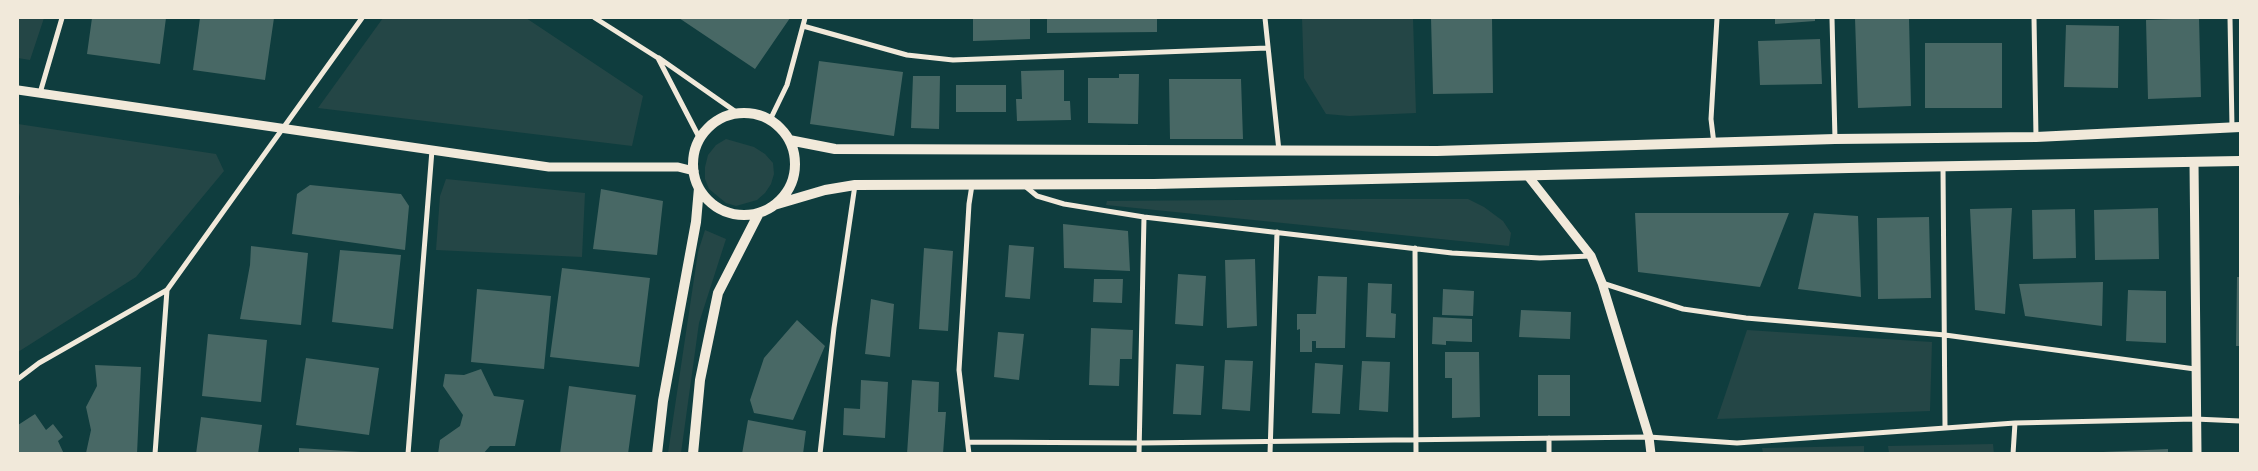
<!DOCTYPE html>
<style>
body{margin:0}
#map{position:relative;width:2258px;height:471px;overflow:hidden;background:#0f3d3e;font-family:"Public Sans",sans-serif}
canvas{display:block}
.frame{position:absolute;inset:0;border:19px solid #f1e9da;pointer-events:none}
</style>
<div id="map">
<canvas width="2258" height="471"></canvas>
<div class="frame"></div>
</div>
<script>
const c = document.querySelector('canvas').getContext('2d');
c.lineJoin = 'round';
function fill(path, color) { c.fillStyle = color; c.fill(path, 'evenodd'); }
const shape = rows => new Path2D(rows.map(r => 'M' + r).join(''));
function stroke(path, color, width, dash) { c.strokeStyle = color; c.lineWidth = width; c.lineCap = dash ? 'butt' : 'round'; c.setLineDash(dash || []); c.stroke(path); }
fill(shape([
 [18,18,44,18,30,60,18,58],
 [383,18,526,18,643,96,632,146,318,108],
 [1302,18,1413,18,1416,113,1349,116,1326,114,1304,78],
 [18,124,216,154,224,171,136,277,18,352,18,219,20,197,18,188],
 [726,139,754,147,765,154,773,163,774,174,771,184,765,193,757,200,736,206,726,203,709,189,705,179,705,167,708,155,716,145],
 [446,179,585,193,582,257,436,250,440,196],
 [1362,199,1468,199,1484,207,1503,221,1511,233,1509,246,1106,205,1107,201],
 [705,230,726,239,699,323,681,453,668,453,698,252],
 [1747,330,1932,342,1930,411,1717,419],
 [1993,444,1994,454,1889,453,1888,446],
 [1864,446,1864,454,1763,453,1762,448]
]), '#244646');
fill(shape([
 [92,18,166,18,160,64,87,54],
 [200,18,274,18,265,80,193,70],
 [679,18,790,18,755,69],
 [973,18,1030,18,1030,39,973,41],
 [1047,18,1157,18,1157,32,1047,33],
 [1431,18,1492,18,1493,93,1433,94],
 [1775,18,1815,18,1815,21,1775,24],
 [1855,18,1909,18,1911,106,1858,108],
 [2199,18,2201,97,2148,99,2146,20],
 [2066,25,2119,26,2118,88,2064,87],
 [1820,39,1822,84,1760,85,1758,41],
 [1925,43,2002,43,2002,108,1925,108],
 [819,61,903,72,894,136,810,124],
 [1064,70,1064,101,1070,101,1071,120,1017,121,1016,99,1022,99,1021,71],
 [1119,74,1139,74,1138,124,1088,123,1088,78,1119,78],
 [913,76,940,76,939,129,911,128],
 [1169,79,1241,79,1243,139,1170,139],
 [956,85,1006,85,1006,112,956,112],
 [310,185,401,194,409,206,405,250,292,234,297,194],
 [601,189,663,201,657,255,593,249],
 [2012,208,2005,314,1975,310,1970,209],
 [2158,208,2159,259,2095,260,2094,210],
 [2075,209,2076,258,2033,259,2032,210],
 [1635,213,1789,213,1760,287,1638,272],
 [1814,213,1858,216,1861,297,1798,289],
 [1929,217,1931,298,1878,299,1877,218],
 [1063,224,1128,231,1130,271,1064,268],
 [1009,245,1034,247,1030,299,1005,297],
 [251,246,308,253,301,325,240,319,250,265],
 [924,248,953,251,948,331,919,329],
 [340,250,401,255,393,329,332,322],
 [1255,259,1257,326,1227,328,1225,260],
 [562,268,650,278,639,367,550,357],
 [1178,274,1206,276,1203,326,1175,324],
 [1318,276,1347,277,1345,348,1316,348,1316,341,1312,341,1312,352,1300,352,1300,329,1297,330,1297,314,1316,314],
 [2237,277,2240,277,2240,346,2236,346],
 [1094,279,1123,279,1122,303,1093,302],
 [2103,282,2102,326,2025,316,2019,284],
 [1368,283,1392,284,1391,313,1396,314,1395,338,1366,337],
 [477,289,551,296,544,369,471,362],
 [1443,289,1474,291,1473,316,1442,315],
 [2128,290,2166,291,2166,343,2126,341],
 [871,299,894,304,890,357,865,354],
 [1521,310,1571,312,1570,339,1519,337],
 [1433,317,1472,319,1472,342,1446,341,1446,345,1432,344],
 [797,320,825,346,793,420,754,413,750,400,764,358],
 [1091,328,1133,330,1132,359,1120,359,1119,386,1089,385],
 [998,332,1024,334,1019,380,994,377],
 [208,334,267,340,261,402,202,396],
 [1445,352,1479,352,1480,417,1452,418,1452,378,1445,378],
 [306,358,379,368,369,435,296,425],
 [1225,360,1253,361,1250,411,1222,409],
 [1362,361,1390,362,1388,412,1359,410],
 [1315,363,1343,365,1340,414,1312,413],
 [1176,364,1204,366,1201,415,1173,414],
 [95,365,141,367,137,454,86,453,91,430,86,407,97,386],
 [481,369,494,396,524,400,515,446,490,446,483,454,438,454,440,440,460,426,463,415,443,386,445,374,464,375],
 [1538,375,1570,375,1570,416,1538,416],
 [861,380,888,382,885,438,843,435,844,408,860,409],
 [912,380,939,382,938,412,946,412,943,454,907,454],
 [569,386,636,395,628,454,560,454],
 [35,414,46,430,53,424,63,437,58,441,64,454,18,454,18,425],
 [201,417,262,425,258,454,196,454],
 [748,420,806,431,803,454,742,454],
 [299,448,361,452,361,454,299,454],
 [2168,449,2168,454,2103,454,2103,452]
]), '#486865');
stroke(shape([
 [595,18,658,58,700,139],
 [1265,18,1279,151],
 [1832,18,1835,139],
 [2034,18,2036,137],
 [2230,18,2232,127],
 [803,26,907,55,953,60,1267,48],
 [659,58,739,114],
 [40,93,62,18],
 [770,120,787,85,805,18],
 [1714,144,1711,119,1717,18],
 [1943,167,1945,427],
 [1025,186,1037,196,1064,204,1144,217,1452,253,1540,258,1591,256],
 [1415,248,1416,454],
 [1602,283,1683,309,1746,318,1945,335,2195,369],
 [18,379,39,363,167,290,362,18],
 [968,442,1139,443,1649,437,1737,443,2015,423,2195,419,2240,421],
 [155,454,167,290],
 [408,454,432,150],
 [820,454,834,328,855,185],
 [969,454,959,370,969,204,972,185],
 [1139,454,1144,217],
 [1270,454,1277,232],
 [1549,454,1549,438],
 [2013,454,2015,423]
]), '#f1e9da', 5);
stroke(shape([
 [18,90,549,167,678,167,694,171],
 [2194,162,2197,454],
 [1528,176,1591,256,1602,283,1649,437,1651,454]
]), '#f1e9da', 9);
stroke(shape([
 '693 164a51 51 0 1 1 102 0a51 51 0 1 1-102 0Z',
 [789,140,835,149,1437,151,1835,139,2036,137,2240,127],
 [774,205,825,190,855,185,1154,184,1849,168,2240,161],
 [657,454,663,401,696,222,699,188],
 [693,454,700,380,718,293,759,213]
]), '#f1e9da', 10);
</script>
